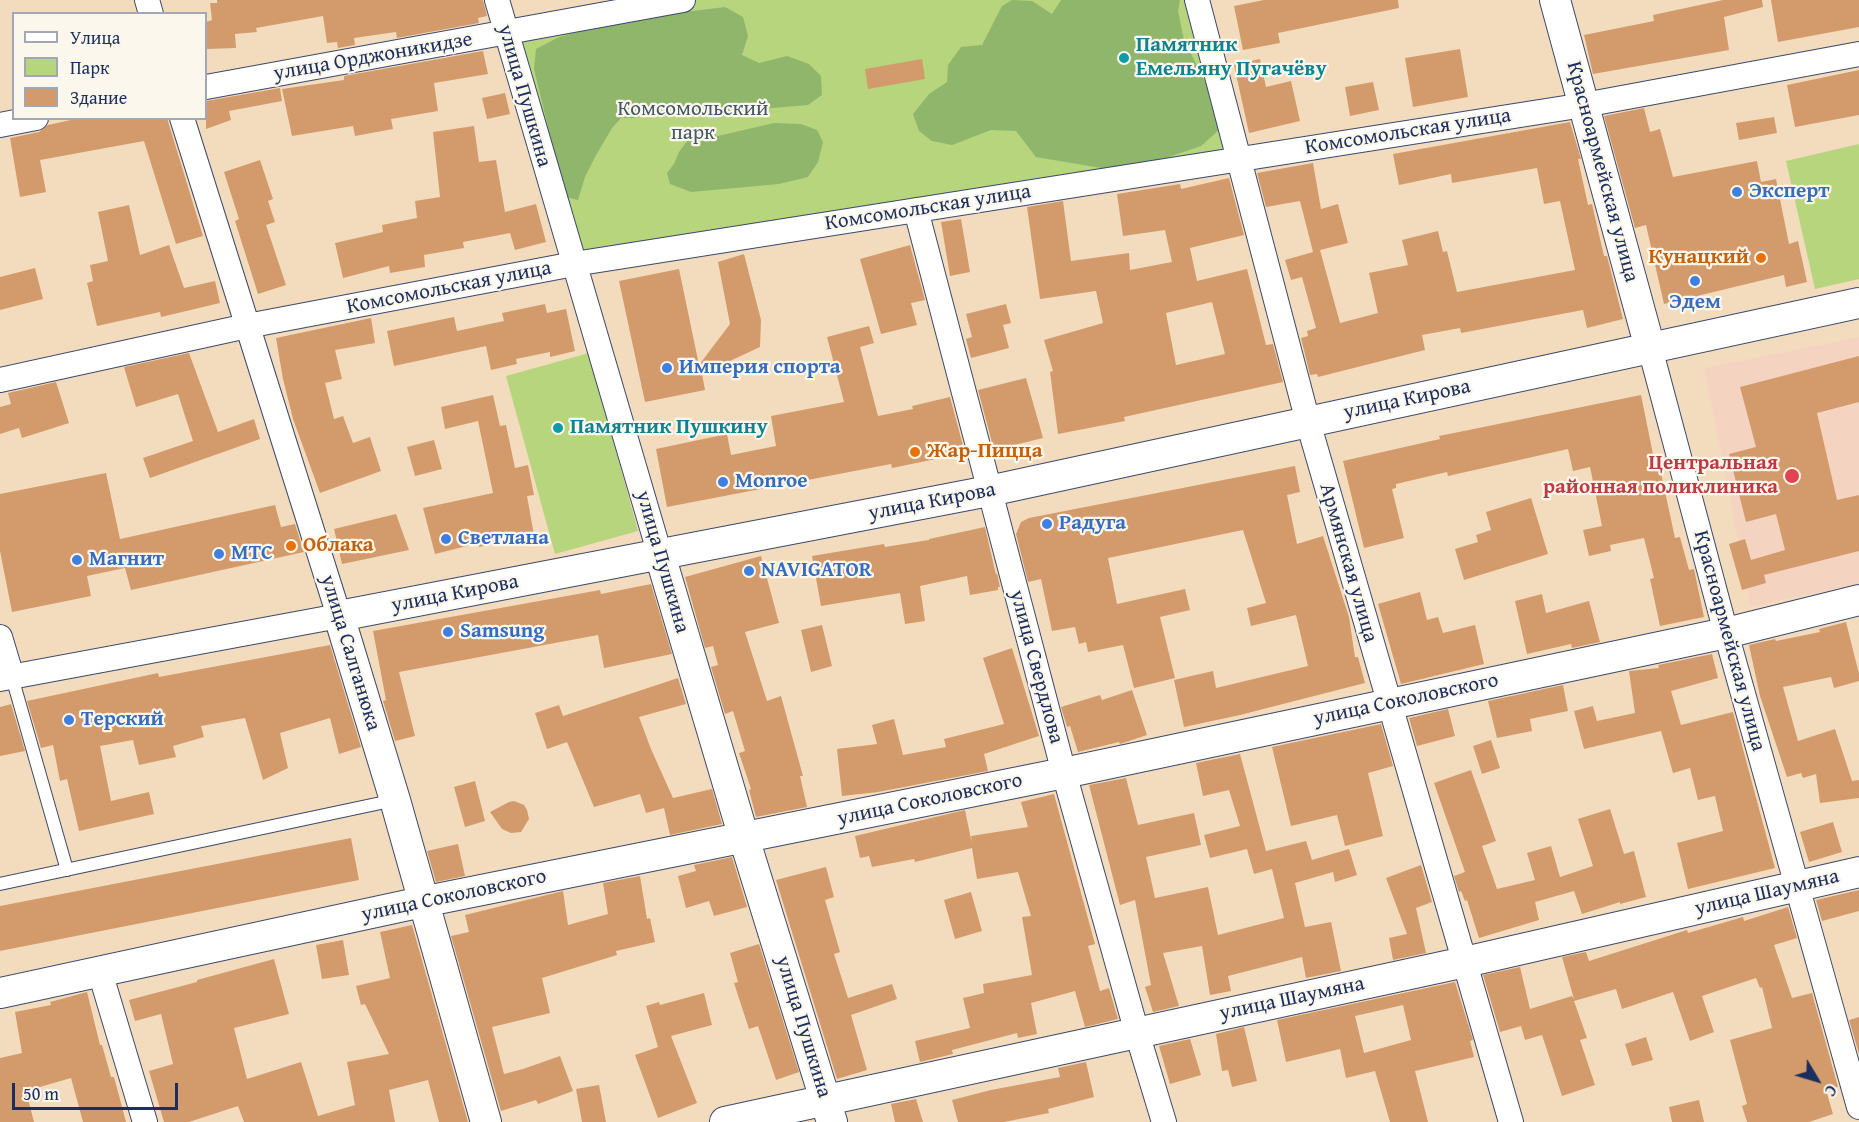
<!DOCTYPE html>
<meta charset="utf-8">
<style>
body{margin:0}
#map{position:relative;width:1859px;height:1122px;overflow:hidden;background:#f3dcbd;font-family:"Gentium Book Plus",serif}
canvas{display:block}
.legend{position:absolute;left:12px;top:12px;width:195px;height:108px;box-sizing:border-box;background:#fbf7ec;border:2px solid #a1a7b3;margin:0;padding:8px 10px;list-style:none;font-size:18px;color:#1b2f5e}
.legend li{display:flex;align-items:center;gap:12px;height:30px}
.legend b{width:30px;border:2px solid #a1a7b3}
.north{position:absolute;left:1787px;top:1050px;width:60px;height:60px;-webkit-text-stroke:4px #fbf7ec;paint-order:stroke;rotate:128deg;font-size:16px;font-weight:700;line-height:24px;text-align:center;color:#1b2f5e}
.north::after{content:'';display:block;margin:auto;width:21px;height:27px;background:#1b2f5e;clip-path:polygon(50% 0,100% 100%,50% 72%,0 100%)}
.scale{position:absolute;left:12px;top:1083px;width:166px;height:27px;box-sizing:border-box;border:3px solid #1b2f5e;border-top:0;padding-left:8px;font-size:18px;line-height:21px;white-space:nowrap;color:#1b2f5e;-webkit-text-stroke:4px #fbf7ec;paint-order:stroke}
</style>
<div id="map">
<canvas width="1859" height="1122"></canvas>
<ul class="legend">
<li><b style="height:8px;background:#fff"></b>Улица</li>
<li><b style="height:16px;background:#b6d57c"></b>Парк</li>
<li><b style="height:16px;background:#d39b6c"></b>Здание</li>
</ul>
<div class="north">С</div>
<div class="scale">50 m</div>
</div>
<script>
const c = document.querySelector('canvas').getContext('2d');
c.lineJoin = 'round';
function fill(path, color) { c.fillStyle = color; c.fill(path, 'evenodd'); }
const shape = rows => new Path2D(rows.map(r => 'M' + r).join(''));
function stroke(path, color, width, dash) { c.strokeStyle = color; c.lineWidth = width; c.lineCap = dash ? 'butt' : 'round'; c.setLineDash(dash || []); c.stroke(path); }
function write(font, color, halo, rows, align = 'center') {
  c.font = font + ' "Gentium Book Plus",serif'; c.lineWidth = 4.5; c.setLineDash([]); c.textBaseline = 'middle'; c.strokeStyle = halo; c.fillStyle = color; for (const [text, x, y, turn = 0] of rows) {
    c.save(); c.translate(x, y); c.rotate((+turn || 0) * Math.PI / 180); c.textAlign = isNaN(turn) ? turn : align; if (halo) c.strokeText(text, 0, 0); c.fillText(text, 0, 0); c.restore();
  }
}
fill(shape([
 [1859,337,1859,584,1751,606,1704,368]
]), '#f5d3c1');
fill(shape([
 [683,0,1197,0,1239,159,574,264,505,32],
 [1859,144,1859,279,1815,289,1786,161],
 [589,353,638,531,555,554,506,376]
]), '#b6d57c');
fill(shape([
 [1012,0,1032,1,1052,14,1061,0,1180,0,1178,11,1184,40,1218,107,1221,128,1201,146,1125,172,1036,157,1016,131,991,130,952,145,932,141,919,131,913,114,929,94,947,82,948,65,961,47,982,45,1002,6],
 [725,7,743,17,748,36,742,55,759,63,787,56,809,64,821,76,822,95,808,105,690,115,667,104,635,118,621,118,612,128,595,157,585,177,578,200,565,197,534,69,536,49,559,37,628,19],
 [774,123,801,124,817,130,823,142,818,162,808,177,779,184,691,192,670,184,667,173,674,164,679,152,696,129,718,136]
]), '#90b66c');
fill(shape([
 [217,0,483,0,487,16,478,18,479,23,397,38,396,32,354,38,355,45,338,48,337,42,327,43,323,16,256,28,257,32,235,34,236,48,206,49,206,22,212,20,210,3,217,3],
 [1264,0,1398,0,1399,8,1278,33,1280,43,1243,50,1234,6],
 [1723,0,1762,0,1763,7,1724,17,1729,50,1593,74,1584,35,1654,21,1653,15],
 [1771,0,1859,0,1859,27,1778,42],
 [1460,49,1468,97,1413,107,1405,58],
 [483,51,488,74,434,83,438,111,391,119,393,129,355,136,353,126,292,136,282,89,344,80,344,76],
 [922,59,925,79,868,89,865,69],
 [1260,59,1266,87,1291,81,1300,121,1249,133,1234,65],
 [1859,70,1859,115,1795,127,1787,85],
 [1373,82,1379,110,1350,116,1345,87],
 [280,88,282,101,229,111,231,120,206,129,206,101],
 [505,93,510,114,487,119,482,98],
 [1644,108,1650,132,1660,129,1673,177,1757,161,1761,182,1776,179,1789,244,1798,241,1807,282,1786,287,1784,275,1664,304,1646,225,1635,228,1604,116],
 [1774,117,1777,133,1739,140,1736,123],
 [80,118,167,118,203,236,176,244,144,141,40,160,46,192,20,197,10,138,39,132,48,125],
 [1570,122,1581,159,1578,159,1588,205,1592,204,1604,256,1607,256,1623,319,1587,328,1583,310,1461,333,1460,328,1422,335,1425,350,1318,377,1317,374,1310,375,1301,338,1308,336,1307,331,1316,328,1302,277,1291,280,1285,260,1313,252,1300,201,1266,207,1257,173,1313,163,1321,209,1338,204,1348,243,1320,250,1340,323,1378,313,1369,273,1408,265,1402,240,1438,231,1443,252,1447,251,1457,292,1575,270,1560,201,1544,204,1537,168,1452,183,1451,174,1399,185,1393,154],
 [474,126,479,162,496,160,505,212,536,204,546,242,515,250,510,233,463,242,464,248,424,255,425,267,390,273,389,266,343,278,335,243,383,232,382,225,417,218,415,201,440,197,433,132],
 [260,160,273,199,268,201,275,222,266,225,286,285,258,294,235,221,239,219,224,172],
 [1229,178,1244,235,1190,248,1197,281,1247,269,1266,345,1273,344,1283,382,1124,417,1125,421,1058,434,1050,372,1053,371,1044,340,1103,323,1096,291,1040,299,1027,207,1063,201,1071,261,1129,253,1130,270,1172,262,1165,230,1123,236,1117,194,1180,184,1181,189],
 [1212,302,1225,354,1176,365,1166,313],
 [129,205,140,255,169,245,184,288,215,281,220,303,161,317,160,312,97,326,87,283,93,281,90,265,108,261,98,212],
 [961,219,970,272,950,276,941,222],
 [910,245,925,300,911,303,917,325,881,334,860,259],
 [744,254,761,320,760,347,702,374,705,390,645,402,619,281,679,269,699,365,730,324,718,262],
 [35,268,43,299,0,310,0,277],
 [545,304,547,313,566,309,575,351,550,357,550,352,516,359,517,364,491,370,486,346,394,366,387,331,454,317,457,331,504,321,502,313],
 [1006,304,1011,323,1003,325,1009,348,971,358,966,339,972,337,966,314],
 [371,318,375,343,335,350,342,379,325,383,334,419,343,416,353,443,370,437,381,471,320,493,293,419,283,379,276,338],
 [869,326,874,343,860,347,878,416,913,409,912,406,950,397,965,453,892,468,891,464,667,507,656,449,727,434,731,455,776,446,771,416,844,402,827,337],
 [189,353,218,432,254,419,260,439,150,478,143,458,193,441,178,394,136,407,124,367],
 [1859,356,1859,402,1817,413,1837,500,1859,495,1859,551,1764,575,1766,583,1742,590,1729,544,1745,539,1751,560,1785,550,1776,514,1746,522,1729,454,1756,447,1740,387],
 [1026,378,1043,438,994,450,978,390],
 [56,382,69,423,22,438,19,428,0,434,0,407,11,404,8,393],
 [493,395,500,426,506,425,515,468,528,465,534,495,527,496,534,535,479,547,479,543,435,554,423,508,493,493,478,421,445,429,441,407],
 [1641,395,1653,454,1657,454,1675,538,1680,537,1689,570,1694,569,1704,617,1660,626,1650,579,1654,578,1644,538,1610,545,1611,551,1589,556,1583,530,1602,526,1590,467,1573,471,1568,449,1448,476,1447,472,1396,484,1396,488,1392,489,1404,538,1364,548,1343,461,1440,439,1439,436],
 [434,440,442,469,415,476,407,447],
 [1295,466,1300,492,1287,495,1297,544,1323,536,1349,617,1355,657,1358,657,1365,683,1240,715,1184,727,1174,680,1213,671,1216,688,1308,666,1296,615,1251,626,1247,608,1266,603,1243,530,1108,558,1117,604,1185,589,1190,610,1160,617,1175,678,1134,688,1123,645,1088,652,1086,642,1079,644,1075,627,1052,631,1041,579,1028,582,1016,534,1021,522,1029,518],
 [106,473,120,539,275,505,281,527,295,524,304,552,131,590,125,568,87,576,91,596,12,612,0,551,0,494],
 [1531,498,1548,554,1464,580,1455,549,1478,542,1476,535,1491,530,1486,512],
 [396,514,409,550,342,564,334,529],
 [985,527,996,575,997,573,1000,587,998,587,998,590,970,595,967,576,920,586,925,621,905,624,900,593,821,606,812,556,884,544,885,547,929,540,929,539],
 [761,556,779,623,745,632,767,701,781,696,803,776,800,776,807,807,756,817,749,790,751,789,739,753,745,751,733,711,725,714,711,667,718,665,713,646,705,648,685,577],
 [651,584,672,654,604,668,598,635,399,672,415,736,395,741,383,701,386,700,373,631,600,590,601,594],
 [1420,592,1427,620,1438,617,1443,633,1475,625,1484,664,1401,684,1378,604],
 [1542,594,1546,613,1589,601,1600,642,1572,648,1571,644,1527,654,1515,601],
 [1846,622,1859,674,1859,681,1834,688,1831,677,1783,687,1798,741,1835,729,1852,781,1859,780,1859,798,1820,803,1816,774,1803,778,1801,773,1787,777,1760,696,1749,645,1775,639,1776,641,1820,632,1819,629],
 [822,625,832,666,811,672,801,630],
 [330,645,361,747,339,754,330,718,280,733,288,768,263,780,245,718,201,726,204,737,173,746,176,757,139,765,133,740,100,746,111,801,149,792,154,814,79,831,67,779,60,781,53,745,41,748,27,701,158,673,159,677],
 [1012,648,1039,736,984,754,988,771,878,792,842,796,837,749,877,744,872,725,894,719,903,755,946,747,944,739,1004,724,983,658],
 [1712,654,1718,678,1671,691,1681,725,1733,712,1775,868,1688,889,1677,843,1723,831,1715,796,1698,800,1690,768,1673,773,1661,731,1584,749,1574,711,1593,706,1597,721,1635,713,1629,671,1659,668,1658,665],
 [678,678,686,704,639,717,651,749,673,798,712,789,722,824,670,835,664,808,646,813,640,794,594,807,567,742,547,749,535,713,559,705,563,716],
 [1563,685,1568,711,1530,719,1532,731,1497,738,1488,701],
 [1132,690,1147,735,1120,744,1119,742,1078,752,1070,726,1067,727,1061,707,1100,695,1102,700],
 [11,704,25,751,0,756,0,707],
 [1448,709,1455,736,1417,746,1409,718],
 [1381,724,1393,766,1368,773,1383,836,1345,846,1337,815,1291,826,1272,747],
 [1491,740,1500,768,1482,774,1473,746],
 [1240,754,1266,851,1306,841,1312,860,1349,849,1357,875,1335,882,1333,872,1295,883,1305,927,1331,922,1341,971,1306,978,1302,957,1228,976,1231,991,1210,995,1202,946,1163,953,1179,1006,1153,1012,1145,987,1151,985,1135,900,1120,905,1089,785,1126,778,1138,825,1194,813,1201,845,1146,857,1155,898,1208,887,1218,935,1284,918,1272,869,1254,874,1247,849,1210,858,1204,835,1240,826,1229,790,1203,796,1196,763],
 [1471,770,1496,841,1482,846,1497,889,1535,880,1527,853,1551,846,1560,877,1593,866,1578,819,1610,809,1624,854,1634,851,1646,897,1620,904,1620,902,1582,914,1574,891,1535,902,1539,920,1479,938,1467,900,1465,901,1461,891,1459,892,1454,876,1465,872,1434,783],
 [475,781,485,821,465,827,454,787],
 [1054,794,1095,944,1088,946,1100,991,1109,988,1118,1019,1085,1027,1075,991,1031,1003,1037,1034,1018,1038,1017,1033,952,1050,953,1054,920,1062,915,1041,970,1028,963,998,984,993,983,984,1032,975,1022,917,1031,916,1018,872,977,879,972,848,915,862,914,859,872,867,869,856,860,858,855,836,965,810,972,844,971,836,1028,827,1021,802],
 [514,801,524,805,527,810,529,819,521,832,511,833,502,829,490,812,509,802],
 [1833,822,1842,852,1809,862,1800,832],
 [351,838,359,880,0,951,0,906],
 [458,844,465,876,436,882,427,851],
 [732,857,747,907,714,916,709,901,686,908,678,876,696,871,694,865],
 [1421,865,1432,902,1416,908,1426,953,1393,960,1389,938,1407,934,1386,878],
 [826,867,834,897,825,900,840,952,834,954,848,998,892,984,897,999,851,1015,867,1070,837,1079,776,880],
 [640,876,647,919,650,918,655,942,616,951,617,955,542,978,550,1013,492,1027,504,1074,523,1069,560,1056,573,1091,538,1104,536,1100,501,1111,451,936,469,932,465,915,563,891,568,925,608,914,603,883],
 [1859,890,1859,911,1822,921,1816,900],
 [971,892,982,931,955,939,944,900],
 [1788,907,1797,938,1774,945,1792,998,1812,993,1838,1087,1826,1090,1833,1114,1809,1122,1747,1122,1742,1106,1747,1104,1730,1040,1772,1028,1762,987,1760,988,1756,978,1702,996,1714,1032,1690,1041,1673,992,1622,1009,1616,989,1574,1001,1587,1038,1580,1040,1595,1085,1562,1096,1542,1035,1525,1040,1521,1026,1500,1032,1483,975,1520,967,1530,1009,1572,996,1574,999,1562,957,1586,952,1589,961,1687,930,1688,933,1743,917,1744,921],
 [412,925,468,1122,439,1122,428,1080,389,1090,395,1122,244,1122,238,1106,189,1122,164,1122,149,1071,173,1064,161,1014,135,1021,129,1000,197,982,197,980,274,959,289,1014,234,1028,247,1079,301,1062,318,1116,355,1105,347,1062,389,1054,365,1004,361,1005,356,986,390,978,380,932],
 [343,940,349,975,322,979,316,945],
 [759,944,799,1072,776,1080,758,1026,749,1029,734,983,738,982,730,953],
 [1455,982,1473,1040,1470,1041,1474,1057,1415,1071,1428,1122,1390,1122,1375,1071,1346,1078,1340,1049,1286,1062,1277,1020],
 [1403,1005,1411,1040,1364,1053,1355,1016],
 [87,992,100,1045,102,1045,111,1077,114,1077,126,1122,83,1122,71,1078,26,1091,34,1122,0,1122,0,1058,22,1053,15,1012,51,1005,50,1002],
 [704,993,712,1025,671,1036,697,1103,658,1118,635,1055,658,1047,646,1006,659,1002,660,1005],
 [1859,1017,1859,1054,1849,1020],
 [1244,1027,1257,1081,1232,1087,1228,1070,1222,1071,1216,1034],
 [1646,1037,1653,1060,1632,1066,1625,1044],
 [1190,1039,1201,1075,1170,1084,1159,1046],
 [1086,1062,1094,1097,1048,1109,1049,1113,1004,1122,958,1122,952,1100,991,1090,1060,1077,1058,1068],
 [599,1085,606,1122,582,1122,576,1089],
 [916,1099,923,1122,895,1122,891,1104],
 [1699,1100,1704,1122,1672,1122,1669,1107]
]), '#d39b6c');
const service = shape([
 [12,677,67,870],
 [0,884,395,800]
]);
const minor = shape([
 [147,0,151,14],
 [497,0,660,555],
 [1197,0,1308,422,1511,1122],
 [206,87,683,0],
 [0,125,36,118],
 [916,210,1064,773,1137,1033,1164,1122],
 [1650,348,1726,633,1859,1107],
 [0,380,247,326,574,264,1584,105,1859,54],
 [0,637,12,677],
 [0,679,339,616,182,118],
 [100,972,145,1122]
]);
const tertiary = shape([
 [1555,0,1650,348],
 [660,555,744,838,832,1122],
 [0,993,422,902,1064,773,1726,633,1859,600],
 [486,1122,395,800,339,616,989,491,1859,303],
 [725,1122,1465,962,1859,872]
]);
stroke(service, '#3b496c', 14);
stroke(minor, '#3b496c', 26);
stroke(tertiary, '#3b496c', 32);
stroke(service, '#fff', 12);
stroke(minor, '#fff', 24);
stroke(tertiary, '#fff', 30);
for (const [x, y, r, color] of [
 [1124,58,6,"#0f9aa8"],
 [1737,192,6,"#3f7fe0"],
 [1761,258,6,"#e8710a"],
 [1695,281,6,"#3f7fe0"],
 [667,368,6,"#3f7fe0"],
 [558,428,6,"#0f9aa8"],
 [915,452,6,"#e8710a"],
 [1792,476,8,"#e0444e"],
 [723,482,6,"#3f7fe0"],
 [1047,524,6,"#3f7fe0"],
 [446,539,6,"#3f7fe0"],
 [291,546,6,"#e8710a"],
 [219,554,6,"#3f7fe0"],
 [77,560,6,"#3f7fe0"],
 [749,571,6,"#3f7fe0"],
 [448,632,6,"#3f7fe0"],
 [69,720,6,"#3f7fe0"]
]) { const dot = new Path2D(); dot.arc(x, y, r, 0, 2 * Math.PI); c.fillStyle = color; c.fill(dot); stroke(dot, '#fbf7ec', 2); }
write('bold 21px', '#0d838f', '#fbf7ec', [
 ["Памятник",1136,46],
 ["Емельяну Пугачёву",1136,70],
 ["Памятник Пушкину",570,428]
], 'left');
write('21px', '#1b2f5e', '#fbf7ec', [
 ["улица Орджоникидзе",373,57,-10],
 ["улица Пушкина",524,96,74],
 ["Комсомольская улица",1408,132,-9],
 ["Красноармейская улица",1602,172,75],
 ["Комсомольская улица",928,208,-9],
 ["Комсомольская улица",449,288,-11],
 ["улица Кирова",1407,400,-12],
 ["улица Кирова",932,502,-11],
 ["улица Пушкина",662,562,74],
 ["Армянская улица",1348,563,74],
 ["улица Кирова",455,594,-11],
 ["Красноармейская улица",1729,641,75],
 ["улица Салганюка",350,653,73],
 ["улица Свердлова",1036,667,75],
 ["улица Соколовского",1406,700,-12],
 ["улица Соколовского",930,800,-12],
 ["улица Шаумяна",1767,893,-13],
 ["улица Соколовского",454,896,-12],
 ["улица Шаумяна",1292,999,-12],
 ["улица Пушкина",803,1027,73]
]);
write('21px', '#425866', '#fbf7ec', [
 ["Комсомольский",693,110],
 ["парк",693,134]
]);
write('bold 21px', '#366cbe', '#fbf7ec', [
 ["Эксперт",1749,192],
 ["Эдем",1695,303,"center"],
 ["Империя спорта",679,368],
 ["Monroe",735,482],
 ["Радуга",1059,524],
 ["Светлана",458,539],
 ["МТС",231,554],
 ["Магнит",89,560],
 ["NAVIGATOR",761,571],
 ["Samsung",460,632],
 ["Терский",81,720]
], 'left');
write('bold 21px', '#c56008', '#fbf7ec', [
 ["Кунацкий",1749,258,"right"],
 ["Жар-Пицца",927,452],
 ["Облака",303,546]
], 'left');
write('bold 21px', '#be3a42', '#fbf7ec', [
 ["Центральная",1778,464],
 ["районная поликлиника",1778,488]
], 'right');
</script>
